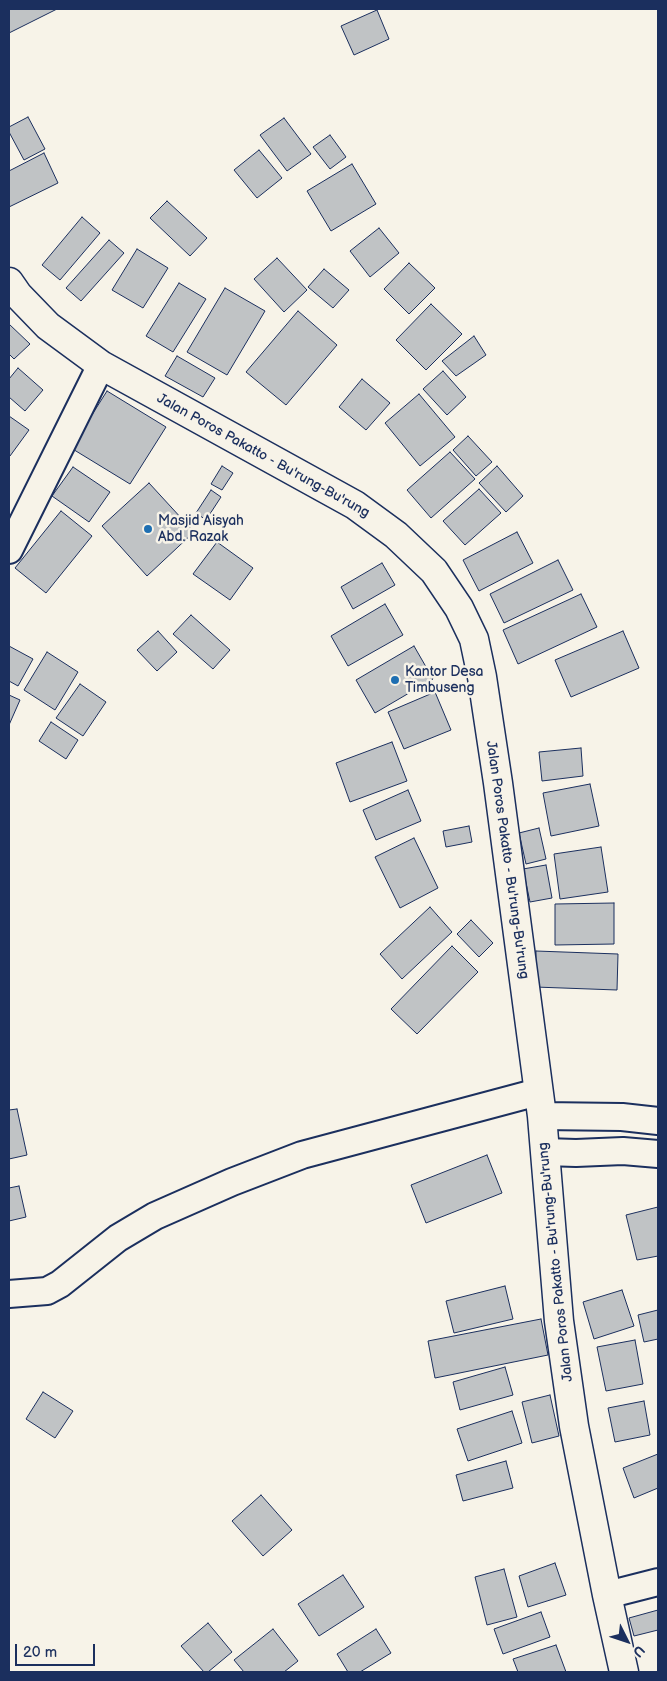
<!DOCTYPE html>
<style>
body{margin:0}
#map{position:relative;width:667px;height:1681px;overflow:hidden;background:#f7f3e8;font-family:"Balsamiq Sans",sans-serif}
canvas{display:block}
.frame{position:absolute;inset:0;border:10px solid #1b2f5e;pointer-events:none}
.north{position:absolute;left:602px;top:1616px;width:50px;height:50px;-webkit-text-stroke:4px #f7f3e8;paint-order:stroke;rotate:131deg;font-size:14px;font-weight:700;line-height:20px;text-align:center;color:#1b2f5e}
.north::after{content:'';display:block;margin:auto;width:18px;height:22px;background:#1b2f5e;clip-path:polygon(50% 0,100% 100%,50% 72%,0 100%)}
.scale{position:absolute;left:15px;top:1644px;width:80px;height:22px;box-sizing:border-box;border:2px solid #1b2f5e;border-top:0;padding-left:6px;font-size:15px;line-height:18px;white-space:nowrap;color:#1b2f5e;-webkit-text-stroke:4px #f7f3e8;paint-order:stroke}
</style>
<div id="map">
<canvas width="667" height="1681"></canvas>
<div class="frame"></div>
<div class="north">U</div>
<div class="scale">20 m</div>
</div>
<script>
const c = document.querySelector('canvas').getContext('2d');
c.lineJoin = 'round';
function fill(path, color) { c.fillStyle = color; c.fill(path, 'evenodd'); }
const shape = rows => new Path2D(rows.map(r => 'M' + r).join(''));
function stroke(path, color, width, dash) { c.strokeStyle = color; c.lineWidth = width; c.lineCap = dash ? 'butt' : 'round'; c.setLineDash(dash || []); c.stroke(path); }
function write(font, color, halo, rows, align = 'center') {
  c.font = font + ' "Balsamiq Sans",sans-serif'; c.lineWidth = 5; c.setLineDash([]); c.textBaseline = 'middle'; c.strokeStyle = halo; c.fillStyle = color; for (const [text, x, y, turn = 0] of rows) {
    c.save(); c.translate(x, y); c.rotate((+turn || 0) * Math.PI / 180); c.textAlign = isNaN(turn) ? turn : align; if (halo) c.strokeText(text, 0, 0); c.fillText(text, 0, 0); c.restore();
  }
}
const building = shape([
 [9,9,57,9,9,33,9,9],
 [377,10,389,39,354,55,341,26,377,10],
 [28,117,45,149,24,160,9,132,9,127,28,117],
 [284,118,311,154,287,171,260,135,284,118],
 [330,135,346,157,330,169,313,147,330,135],
 [259,150,282,178,257,198,234,170,259,150],
 [44,153,58,183,9,207,9,171,44,153],
 [352,164,376,204,331,231,307,191,352,164],
 [167,201,207,238,190,256,150,218,167,201],
 [82,217,100,233,60,280,42,265,82,217],
 [379,228,399,253,370,277,350,251,379,228],
 [109,240,124,253,81,301,66,288,109,240],
 [137,249,168,268,143,308,112,290,137,249],
 [277,258,307,290,284,312,254,279,277,258],
 [409,263,435,288,409,314,384,289,409,263],
 [324,269,349,290,333,308,308,287,324,269],
 [179,283,206,299,173,352,146,336,179,283],
 [225,288,265,311,227,375,187,352,225,288],
 [431,304,462,334,426,370,396,340,431,304],
 [298,311,337,345,286,405,246,372,298,311],
 [9,324,30,344,14,359,9,354,9,324],
 [474,336,486,355,456,376,442,361,474,336],
 [177,356,215,378,203,397,165,376,177,356],
 [18,368,43,390,25,411,9,397,9,379,18,368],
 [443,371,466,397,447,415,423,389,443,371],
 [362,379,390,403,366,430,339,407,362,379],
 [107,391,166,427,130,484,71,448,107,391],
 [419,394,455,437,420,466,385,423,419,394],
 [9,416,29,430,10,456,9,455,9,416],
 [468,436,492,462,476,476,453,450,468,436],
 [450,452,475,479,431,518,407,490,450,452],
 [222,466,233,473,222,490,211,484,222,466],
 [497,466,523,496,506,512,479,483,497,466],
 [73,467,110,492,89,522,52,496,73,467],
 [149,483,194,532,147,576,102,526,149,483],
 [479,489,501,513,465,545,443,521,479,489],
 [211,490,221,497,206,520,196,513,211,490],
 [61,511,92,536,46,593,15,568,61,511],
 [517,532,533,563,479,591,463,560,517,532],
 [217,542,253,568,230,600,193,574,217,542],
 [558,560,573,590,504,623,490,594,558,560],
 [382,563,395,585,353,609,341,587,382,563],
 [581,594,597,627,518,664,503,630,581,594],
 [385,604,403,635,348,666,331,636,385,604],
 [191,615,230,650,213,669,173,634,191,615],
 [158,631,177,652,157,671,137,650,158,631],
 [623,631,639,668,571,697,555,660,623,631],
 [9,646,33,659,18,686,9,681,9,646],
 [414,646,433,679,375,713,356,680,414,646],
 [47,652,78,672,55,710,24,690,47,652],
 [80,684,106,702,83,736,56,718,80,684],
 [435,692,451,730,404,749,388,712,435,692],
 [9,695,20,700,9,725,9,695],
 [51,722,78,740,66,759,39,741,51,722],
 [392,742,407,781,350,802,336,763,392,742],
 [581,748,583,776,542,781,539,752,581,748],
 [590,784,599,826,551,836,543,793,590,784],
 [408,790,421,821,376,840,363,810,408,790],
 [469,826,472,842,446,847,443,831,469,826],
 [539,828,546,859,526,864,519,833,539,828],
 [414,838,438,888,400,908,375,857,414,838],
 [601,847,608,892,560,899,554,854,601,847],
 [546,865,552,898,530,902,523,869,546,865],
 [614,903,614,944,555,945,555,904,614,903],
 [430,907,452,932,402,979,380,954,430,907],
 [471,920,493,943,479,957,457,934,471,920],
 [452,946,478,972,417,1034,391,1009,452,946],
 [536,951,618,954,617,990,535,987,536,951],
 [17,1109,27,1155,9,1159,9,1110,17,1109],
 [487,1155,502,1193,426,1223,411,1185,487,1155],
 [19,1186,26,1217,9,1221,9,1188,19,1186],
 [658,1207,658,1256,637,1260,626,1215,658,1207],
 [505,1286,513,1319,454,1333,446,1301,505,1286],
 [622,1290,634,1326,594,1339,583,1302,622,1290],
 [658,1310,658,1339,644,1342,638,1315,658,1310],
 [541,1319,548,1355,435,1378,428,1341,541,1319],
 [635,1340,643,1384,606,1391,597,1347,635,1340],
 [505,1367,513,1395,460,1410,453,1382,505,1367],
 [43,1392,73,1411,55,1438,26,1419,43,1392],
 [550,1395,559,1436,532,1443,522,1402,550,1395],
 [644,1401,650,1435,615,1442,608,1408,644,1401],
 [512,1411,522,1443,468,1461,457,1429,512,1411],
 [658,1454,658,1488,634,1498,623,1468,658,1454],
 [506,1461,513,1488,463,1501,456,1475,506,1461],
 [261,1495,292,1530,263,1556,232,1521,261,1495],
 [555,1563,566,1595,528,1607,519,1576,555,1563],
 [504,1569,517,1617,487,1625,475,1577,504,1569],
 [343,1575,364,1607,319,1636,298,1604,343,1575],
 [658,1610,658,1630,634,1636,629,1618,658,1610],
 [541,1612,550,1637,503,1654,494,1629,541,1612],
 [208,1623,232,1652,208,1672,204,1672,181,1646,208,1623],
 [273,1629,298,1661,284,1672,244,1672,234,1660,273,1629],
 [376,1629,391,1653,360,1672,348,1672,337,1654,376,1629],
 [556,1645,566,1672,518,1672,513,1659,556,1645]
]);
fill(building, '#c0c3c5');
stroke(building, '#1b2f5e', 1);
const minor = shape([
 [9,550,101,365],
 [542,1116,622,1117,658,1121],
 [545,1152,576,1153,623,1151,658,1154],
 [9,1294,47,1291,60,1284,118,1238,155,1216,232,1182,302,1155,538,1092],
 [607,1595,658,1582]
]);
const major = shape([
 [9,282,18,295,48,326,101,365,355,505,396,535,434,571,459,608,474,639,482,677,498,783,542,1116,559,1321,574,1426,607,1595,624,1672]
]);
stroke(minor, '#1b2f5e', 30);
stroke(major, '#1b2f5e', 31);
stroke(minor, '#f7f3e8', 26);
stroke(major, '#f7f3e8', 28);
for (const [x, y, r, color] of [
 [148,529,5,"#1f6fb2"],
 [395,680,5,"#1f6fb2"]
]) { const dot = new Path2D(); dot.arc(x, y, r, 0, 2 * Math.PI); c.fillStyle = color; c.fill(dot); stroke(dot, '#f7f3e8', 2); }
write('14px', '#1b2f5e', '#f7f3e8', [
 ["Jalan Poros Pakatto - Bu'rung-Bu'rung",263,456,29],
 ["Jalan Poros Pakatto - Bu'rung-Bu'rung",507,860,82],
 ["Jalan Poros Pakatto - Bu'rung-Bu'rung",556,1262,-96]
]);
write('14px', '#1b2f5e', '#f7f3e8', [
 ["Masjid Aisyah",158,521],
 ["Abd. Razak",158,537],
 ["Kantor Desa",405,672],
 ["Timbuseng",405,688]
], 'left');
</script>
